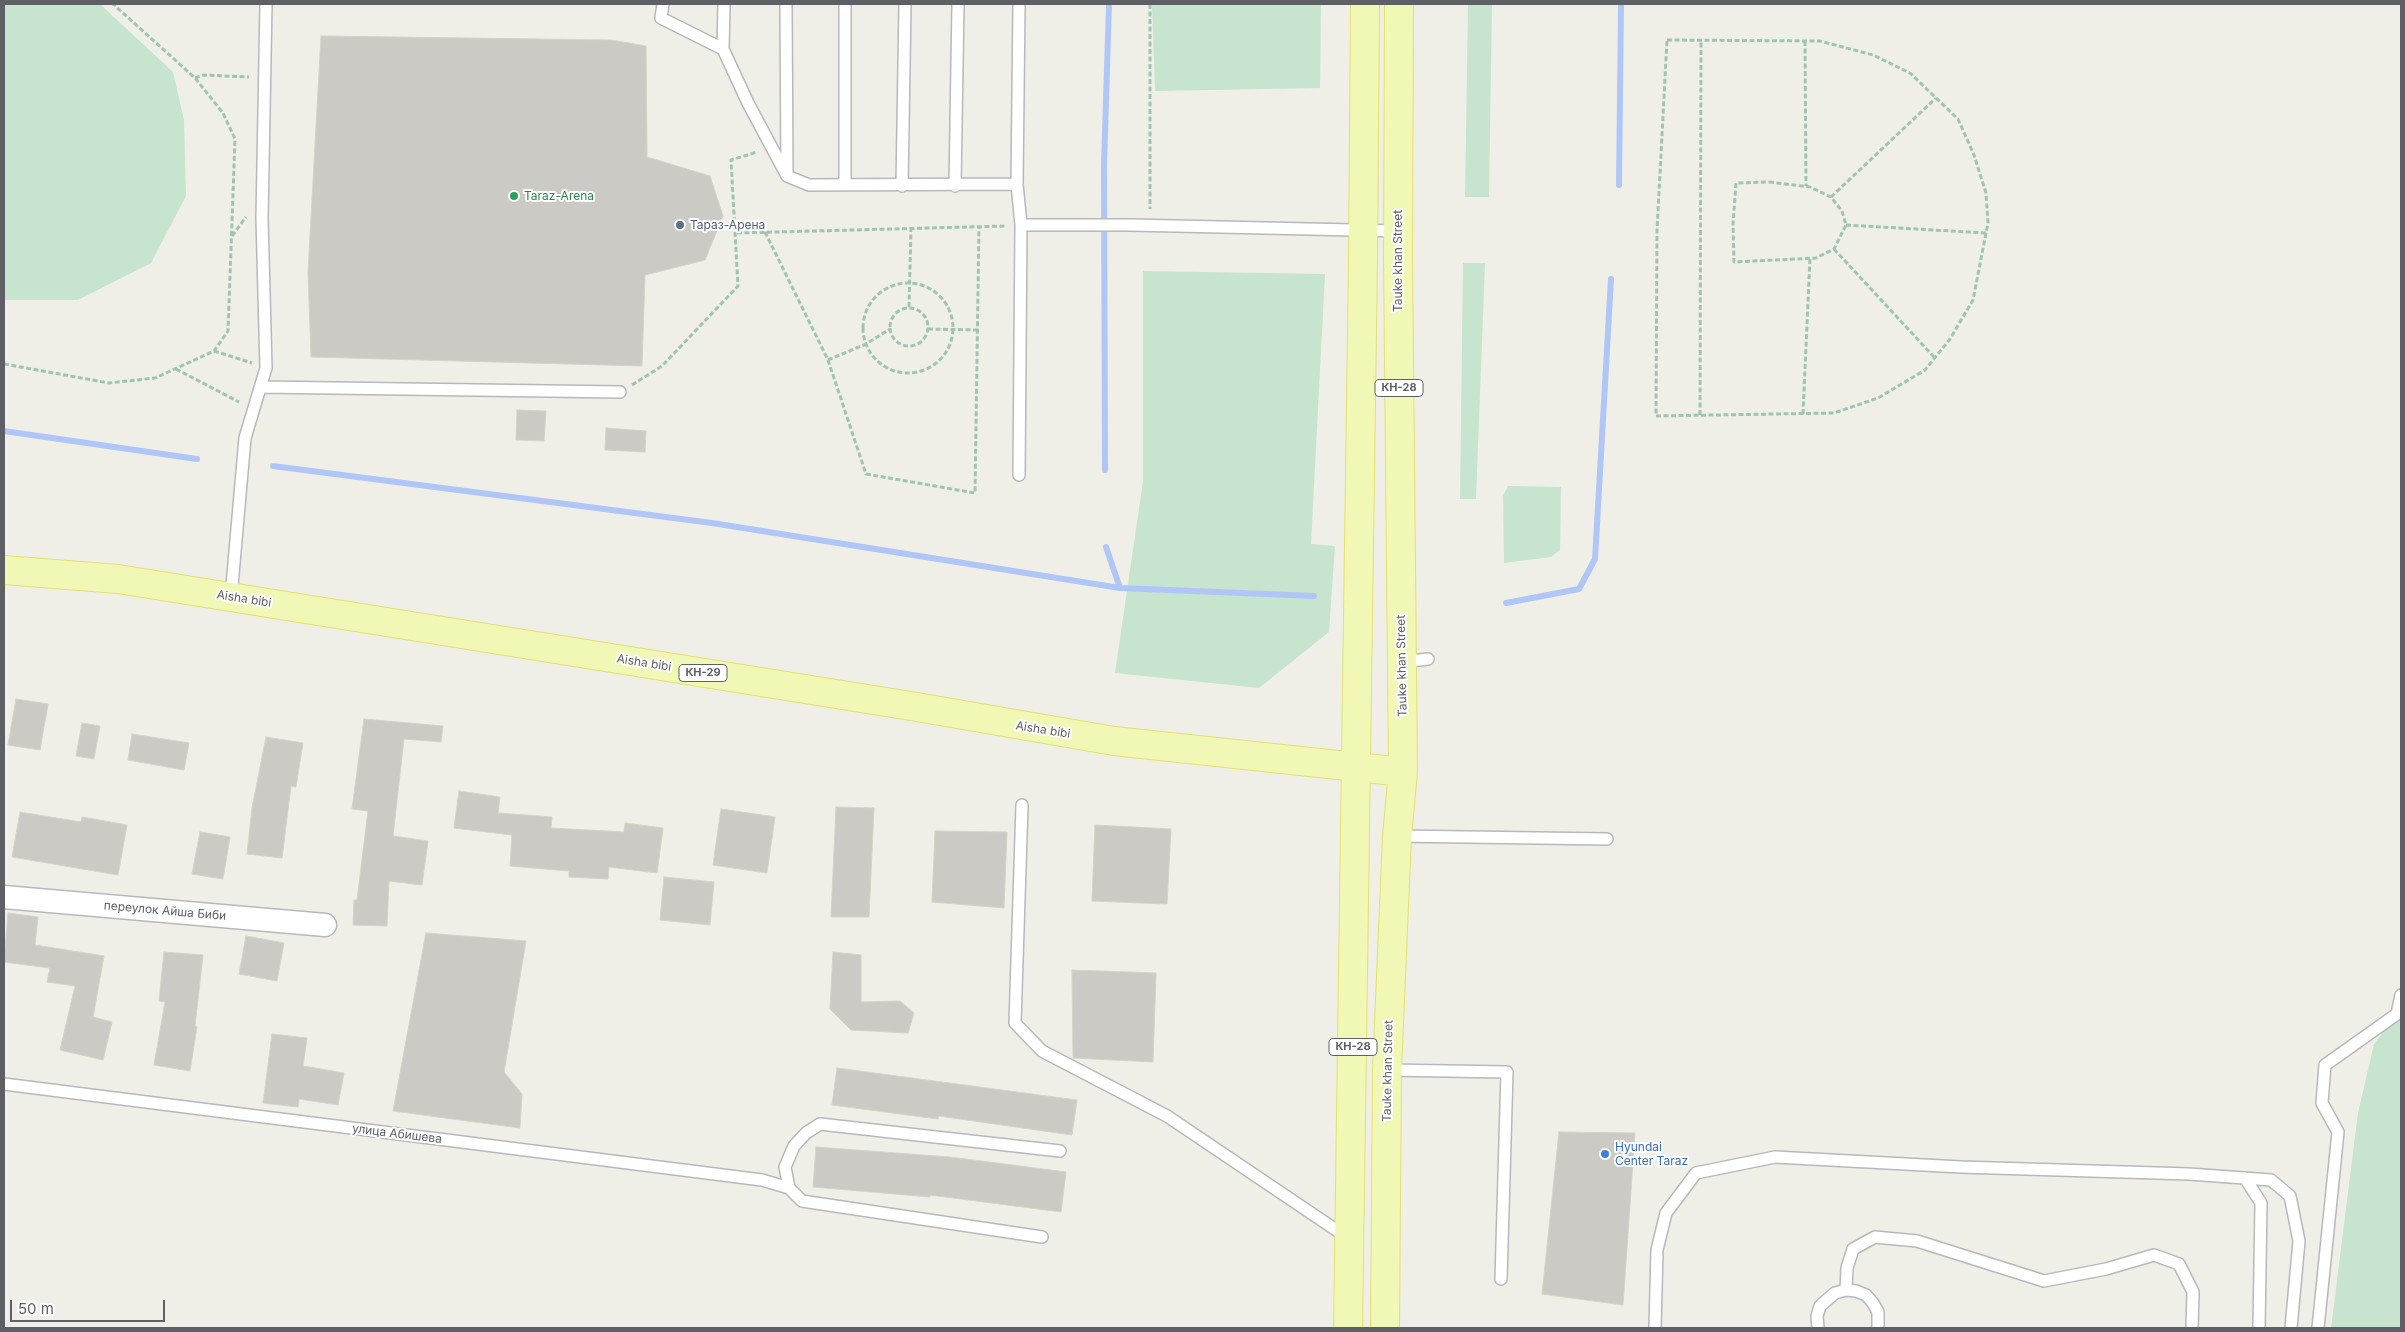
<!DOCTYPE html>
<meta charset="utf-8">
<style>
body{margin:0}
#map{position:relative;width:2405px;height:1332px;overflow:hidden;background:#efefe8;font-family:Inter,sans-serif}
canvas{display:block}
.frame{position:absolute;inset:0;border:5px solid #5f6066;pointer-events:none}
.scale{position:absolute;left:10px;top:1300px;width:155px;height:22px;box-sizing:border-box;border:2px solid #5f6066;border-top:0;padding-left:6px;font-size:15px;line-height:18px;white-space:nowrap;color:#5f6066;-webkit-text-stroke:4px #fff;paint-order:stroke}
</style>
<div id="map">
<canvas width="2405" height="1332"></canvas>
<div class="frame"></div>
<div class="scale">50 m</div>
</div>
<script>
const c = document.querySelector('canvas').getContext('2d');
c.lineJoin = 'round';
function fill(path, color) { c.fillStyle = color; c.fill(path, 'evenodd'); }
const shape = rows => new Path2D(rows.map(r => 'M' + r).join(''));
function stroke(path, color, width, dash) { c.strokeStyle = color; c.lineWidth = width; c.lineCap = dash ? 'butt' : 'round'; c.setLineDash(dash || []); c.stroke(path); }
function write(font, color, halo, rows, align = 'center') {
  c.font = font + ' Inter,sans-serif'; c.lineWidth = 4; c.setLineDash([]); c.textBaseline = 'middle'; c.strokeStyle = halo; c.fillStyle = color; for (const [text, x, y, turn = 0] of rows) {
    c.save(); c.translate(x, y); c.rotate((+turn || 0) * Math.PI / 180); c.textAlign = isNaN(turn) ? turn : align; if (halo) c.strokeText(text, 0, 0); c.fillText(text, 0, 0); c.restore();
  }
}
fill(shape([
 [4,4,100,4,173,72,184,120,186,196,151,263,78,300,4,300],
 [1152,4,1321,4,1320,88,1155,91],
 [1468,4,1492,4,1489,197,1465,197],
 [1463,263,1485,263,1476,499,1460,499],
 [1143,271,1325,274,1311,544,1335,546,1329,632,1259,688,1115,673,1143,481],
 [1508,486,1561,487,1560,550,1551,557,1504,563,1503,496],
 [2401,1009,2401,1328,2331,1328,2358,1113,2374,1044]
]), '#c7e4ce');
stroke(shape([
 [1619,185,1621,4],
 [4,431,197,459],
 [273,466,712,523,1120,588],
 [1105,470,1104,165,1109,4],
 [1106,547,1120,588,1314,596],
 [1506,603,1579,589,1595,559,1611,279]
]), '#b0c6f7', 6);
const building = shape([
 [321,36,611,40,646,46,647,157,710,176,723,216,705,260,645,275,642,366,311,357,308,272,321,36],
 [517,410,546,411,544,441,516,440,517,410],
 [606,428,646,431,645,452,605,450,606,428],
 [16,699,48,704,40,750,8,745,16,699],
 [364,719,443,726,441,742,404,739,393,836,428,841,422,885,389,881,387,926,353,925,354,900,357,900,368,811,352,809,364,719],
 [82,723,100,726,94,759,76,756,82,723],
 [132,734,189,743,184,770,128,760,132,734],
 [266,737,303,743,296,787,291,786,282,858,247,854,252,808,266,737],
 [459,791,500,797,498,813,552,817,551,828,624,832,625,823,663,828,657,873,609,867,608,879,569,877,569,871,510,866,512,835,454,828,459,791],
 [836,807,874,808,869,917,831,917,836,807],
 [721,809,775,817,767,873,713,865,721,809],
 [20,812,81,822,82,817,127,825,118,875,12,857,20,812],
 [1095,825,1171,829,1167,904,1092,901,1095,825],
 [935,831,1007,832,1004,908,932,902,935,831],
 [200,832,230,837,223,879,192,874,200,832],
 [664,877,714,882,710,925,660,920,664,877],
 [8,913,38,917,35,945,104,956,93,1017,112,1022,103,1060,60,1050,75,986,47,982,50,968,4,962,8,913],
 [426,933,526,941,504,1072,522,1094,520,1128,393,1111,426,933],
 [246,936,284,943,277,981,239,974,246,936],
 [164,952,203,955,195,1026,197,1027,190,1071,154,1065,165,1002,159,1001,164,952],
 [833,952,861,955,861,1002,900,1001,914,1013,908,1033,851,1030,830,1009,833,952],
 [1072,970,1156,973,1153,1062,1073,1058,1072,970],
 [272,1034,307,1038,303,1066,344,1073,338,1105,299,1099,298,1107,263,1103,272,1034],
 [837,1068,1077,1100,1072,1135,939,1116,938,1119,832,1105,837,1068],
 [1559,1132,1635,1133,1623,1305,1542,1294,1559,1132],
 [816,1147,950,1157,1066,1172,1061,1212,930,1195,930,1197,813,1187,816,1147]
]);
fill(building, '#cbcac4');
stroke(building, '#d4d3c6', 1);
const lane = shape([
 [663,4,661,18,723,49,748,103,787,176,809,185,1017,184],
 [786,4,787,175],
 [723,49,724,4],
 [845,185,845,4],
 [902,186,905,4],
 [955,186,958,4],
 [1021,225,1131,225,1398,231],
 [261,387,620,392],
 [1019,475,1021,225,1017,184,1019,4],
 [231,597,245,438,266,368,262,218,266,4],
 [1402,662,1428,659],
 [1022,805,1015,1023,1042,1051,1167,1116,1348,1238],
 [1397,836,1607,839],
 [1387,1070,1507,1072,1501,1279],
 [4,1084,762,1180,789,1188],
 [2245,1178,2261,1203,2259,1328],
 [1042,1237,802,1201,789,1188,785,1167,794,1146,806,1133,820,1124,1060,1151],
 [1846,1290,1847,1268,1853,1249,1875,1237,1917,1241,2044,1281,2106,1269,2154,1255,2179,1264,2193,1292,2192,1328],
 [1655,1328,1657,1250,1666,1213,1696,1173,1775,1157,1961,1167,2189,1174,2271,1180,2290,1196,2299,1241,2291,1328],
 [1818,1328,1817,1316,1820,1306,1835,1293,1846,1290,1856,1291,1866,1295,1873,1303,1878,1312,1878,1328],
 [2318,1328,2338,1132,2322,1103,2325,1065,2397,1014,2401,995]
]);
const street = shape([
 [4,897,325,925]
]);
const primary = shape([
 [4,570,118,579,911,706,1114,741,1403,772],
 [1348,1328,1363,260,1365,4],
 [1385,1328,1387,1070,1397,836,1403,772,1398,259,1399,4]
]);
stroke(lane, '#b7b8bc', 14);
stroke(street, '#b7b8bc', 25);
stroke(primary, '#e4e06c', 30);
stroke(shape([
 [1150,4,1150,209],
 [1667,40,1820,41,1873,55,1910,73,1958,119,1974,155,1986,193,1988,223,1973,300,1950,339,1925,370,1878,398,1834,413,1656,416,1657,231,1667,40],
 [1805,41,1806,186],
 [195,78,204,75,249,77],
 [1769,182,1810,187,1831,197,1842,211,1846,225,1834,249,1816,258,1734,262,1733,224,1736,183,1769,182],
 [1831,197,1936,98],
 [1846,225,1986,233],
 [765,232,828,360,866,344,890,329],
 [737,233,1006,226],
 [232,236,246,217],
 [1834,249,1934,357],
 '863 328a45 45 0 1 1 90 0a45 45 0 1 1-90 0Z',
 [909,307,911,228],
 '890 327a19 19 0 1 1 38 0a19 19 0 1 1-38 0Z',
 [928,329,978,330],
 [214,351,252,363],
 [828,360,866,474,975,493,979,226],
 [4,364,109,383,155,378,214,351,228,331,235,139,223,113,195,78,113,4],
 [176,369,239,402],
 [632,385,662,366,738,286,731,160,757,152],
 [1803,414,1810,258],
 [1700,415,1701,40]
]), '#a0c4b3', 3, [5, 2.5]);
stroke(lane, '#fff', 11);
stroke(street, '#fff', 22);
stroke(primary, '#f1f7b5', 28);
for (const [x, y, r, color] of [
 [514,196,5,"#2e9e5b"],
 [680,225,5,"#5c6f8a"],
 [1605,1154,5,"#3f7fe0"]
]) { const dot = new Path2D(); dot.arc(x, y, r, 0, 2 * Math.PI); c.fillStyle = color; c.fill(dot); stroke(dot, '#fff', 2); }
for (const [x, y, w] of [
 [1399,388,48],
 [703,673,48],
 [1353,1047,48]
]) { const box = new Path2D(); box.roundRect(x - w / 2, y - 8.5, w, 17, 4); c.fillStyle = '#fff'; c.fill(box); stroke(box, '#5f6066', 1); }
write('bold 11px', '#5f6066', null, [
 ["КН-28",1399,388],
 ["КН-29",703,673],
 ["КН-28",1353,1047]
]);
write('12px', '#27864d', '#fff', [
 ["Taraz-Arena",524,196]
], 'left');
write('12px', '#4e5e75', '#fff', [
 ["Тараз-Арена",690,225]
], 'left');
write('12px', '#5f6066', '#fff', [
 ["Tauke khan Street",1398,261,-90],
 ["Aisha bibi",244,599,9],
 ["Aisha bibi",644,663,9],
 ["Tauke khan Street",1402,666,-91],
 ["Aisha bibi",1043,730,9],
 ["переулок Айша Биби",165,911,5],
 ["Tauke khan Street",1388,1071,-89],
 ["улица Абишева",397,1134,7]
]);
write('12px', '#366cbe', '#fff', [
 ["Hyundai",1615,1147],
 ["Center Taraz",1615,1161]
], 'left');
</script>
